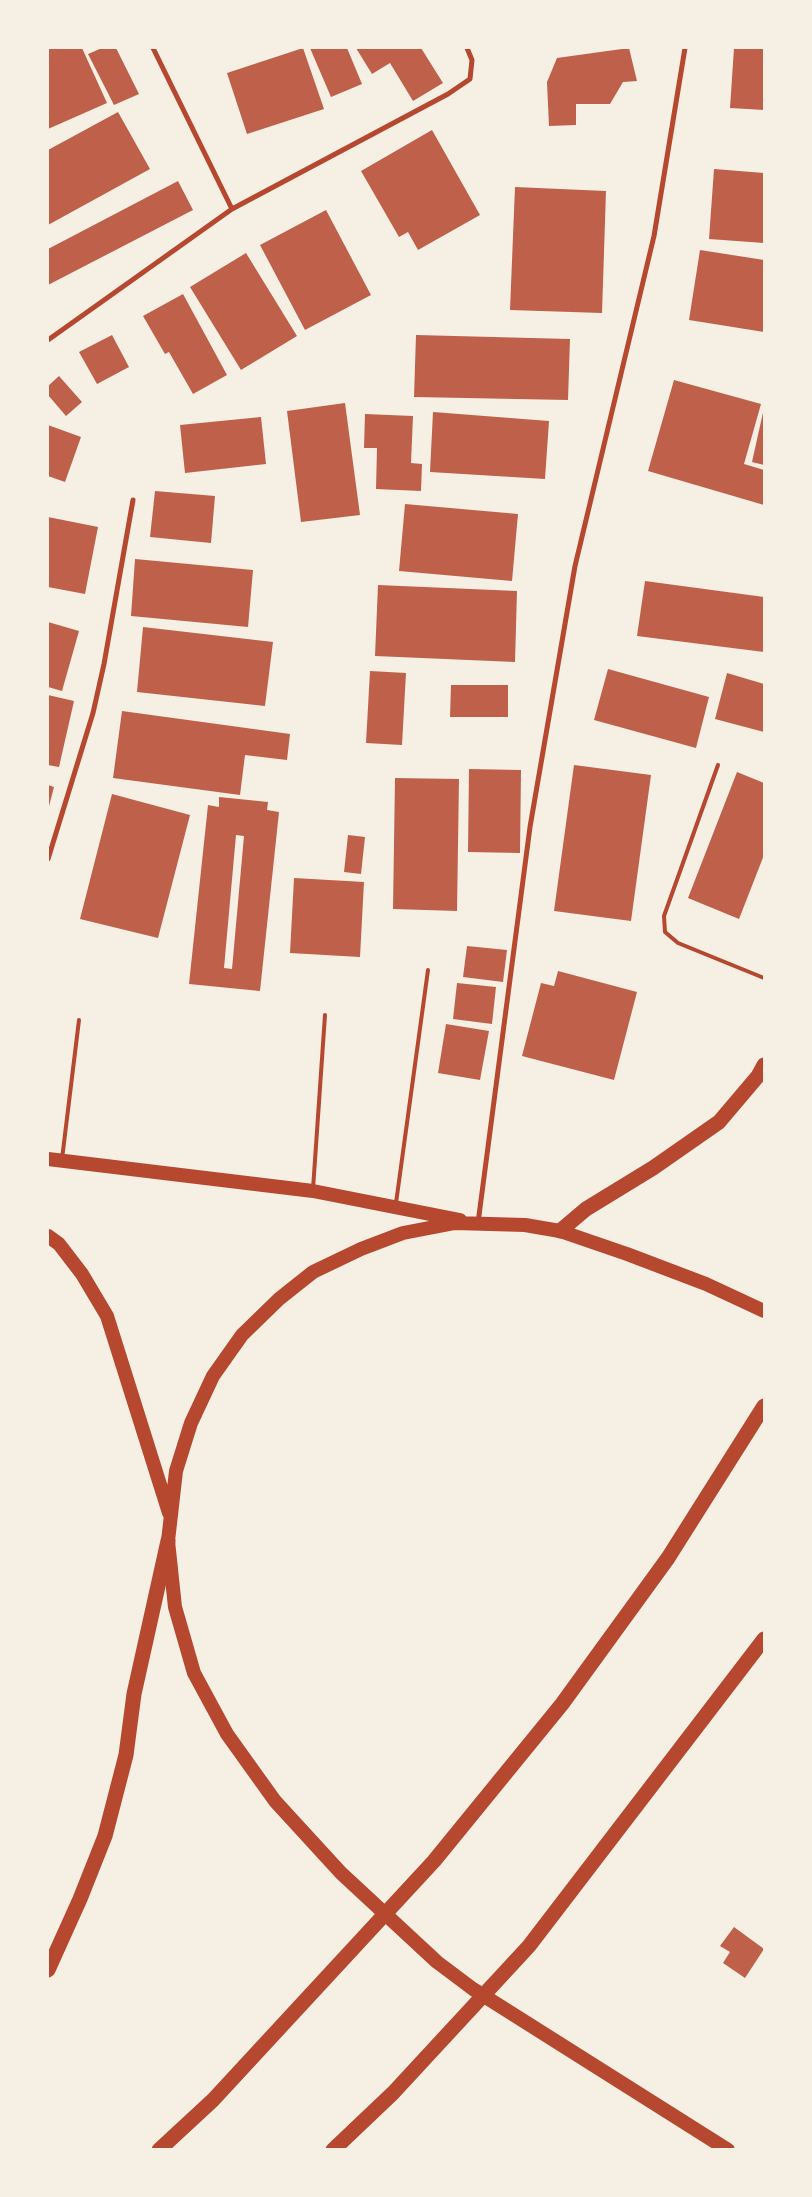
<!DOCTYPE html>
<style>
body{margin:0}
#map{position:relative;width:812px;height:2197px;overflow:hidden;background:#f6efe4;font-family:Lato,sans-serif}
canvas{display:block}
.frame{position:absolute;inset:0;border:49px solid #f6efe4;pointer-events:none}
</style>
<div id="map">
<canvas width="812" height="2197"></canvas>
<div class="frame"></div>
</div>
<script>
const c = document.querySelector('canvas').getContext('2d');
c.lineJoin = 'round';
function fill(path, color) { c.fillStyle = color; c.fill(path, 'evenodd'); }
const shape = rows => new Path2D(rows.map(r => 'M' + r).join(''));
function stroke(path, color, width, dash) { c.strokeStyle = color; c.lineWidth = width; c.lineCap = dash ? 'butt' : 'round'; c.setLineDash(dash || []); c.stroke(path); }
fill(shape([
 [48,48,82,48,107,103,48,129],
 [102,48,116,48,139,94,114,105,88,54],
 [303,48,324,109,247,134,227,73],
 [310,48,347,48,362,84,331,97],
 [356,48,421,48,443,83,413,101,390,63,372,74],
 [629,48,637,81,623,82,610,104,576,104,576,125,549,126,547,82,557,58],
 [734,48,764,48,764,110,730,108],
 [118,112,150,169,48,225,48,150],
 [432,130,480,215,418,250,408,232,399,237,361,171],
 [714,169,764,173,764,243,709,239],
 [178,181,193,210,48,285,48,249],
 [515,187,606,191,602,313,510,310],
 [326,210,371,295,305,330,260,245],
 [700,250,764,260,764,332,689,320],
 [246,253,297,336,241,370,190,287],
 [183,294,227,375,193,394,169,352,165,354,143,316],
 [112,335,129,367,97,384,79,352],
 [416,335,570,339,568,400,414,397],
 [59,376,82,402,66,416,48,395,48,386],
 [674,380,761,404,744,464,764,470,764,505,648,471],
 [345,403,360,515,301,522,287,411],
 [764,408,764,465,752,462],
 [433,412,549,421,545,479,430,472],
 [365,414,413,416,411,463,422,464,421,491,376,489,377,448,364,448],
 [261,417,266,464,185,473,180,425],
 [48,425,81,437,65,482,48,476],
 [155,491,215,496,211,543,150,537],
 [405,504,518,514,512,581,399,571],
 [48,517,98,527,85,594,48,587],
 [135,559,253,570,248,627,131,616],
 [645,581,764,597,764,652,637,636],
 [378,585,517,591,515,662,375,656],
 [48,622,79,631,62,691,48,687],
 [143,627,273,642,265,706,137,692],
 [608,669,709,697,696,748,594,720],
 [370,671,406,673,402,745,366,743],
 [727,673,764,684,764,732,715,719],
 [451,685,508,685,508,717,450,717],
 [48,695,74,701,59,767,48,765],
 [122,711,290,734,287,760,245,755,240,795,113,778],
 [574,765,651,775,631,921,554,911],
 [469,769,521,770,520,853,468,852],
 [737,772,764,783,764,855,739,919,688,898],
 [395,778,459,779,457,911,393,909],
 [48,785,54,787,48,810],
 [112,794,190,815,158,938,80,919],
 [219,797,268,802,267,810,279,812,260,991,189,984,208,805,219,807],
 [236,835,244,836,232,969,224,968],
 [348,835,365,837,361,874,344,872],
 [294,878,364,882,360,957,290,953],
 [467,946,507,950,503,982,463,977],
 [558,971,637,992,614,1080,522,1056,541,983,554,986],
 [457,983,496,987,492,1024,453,1019],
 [446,1024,489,1031,480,1080,438,1073],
 [734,1927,764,1949,745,1978,723,1963,730,1952,720,1946]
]), '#bf614a');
stroke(shape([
 [718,765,664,916,665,932,678,943,764,978],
 [62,1159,79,1020],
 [313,1189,325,1015],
 [396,1203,428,970]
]), '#b5482f', 4);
stroke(shape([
 [153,48,232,209],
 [48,340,232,209,448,94,470,79,472,60,467,48],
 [48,859,93,713,104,664,133,500],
 [478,1223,530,827,575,566,654,236,685,48]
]), '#b5482f', 5);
stroke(shape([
 [48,1159,313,1191,460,1220],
 [48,1236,59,1244,82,1274,107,1316,169,1513],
 [728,2150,473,1989,437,1962,341,1873,275,1801,227,1734,194,1673,175,1607,168,1541,176,1471,191,1423,213,1376,242,1335,279,1299,313,1272,361,1249,403,1233,455,1223,525,1225,560,1231,627,1254,706,1284,764,1311]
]), '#b5482f', 14);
stroke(shape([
 [560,1231,586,1209,653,1168,719,1122,758,1076,764,1065],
 [48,1970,80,1899,105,1836,126,1755,134,1694,168,1541],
 [159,2150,213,2100,434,1861,562,1704,668,1558,764,1406],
 [333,2150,393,2093,529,1946,764,1639]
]), '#b5482f', 15);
</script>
